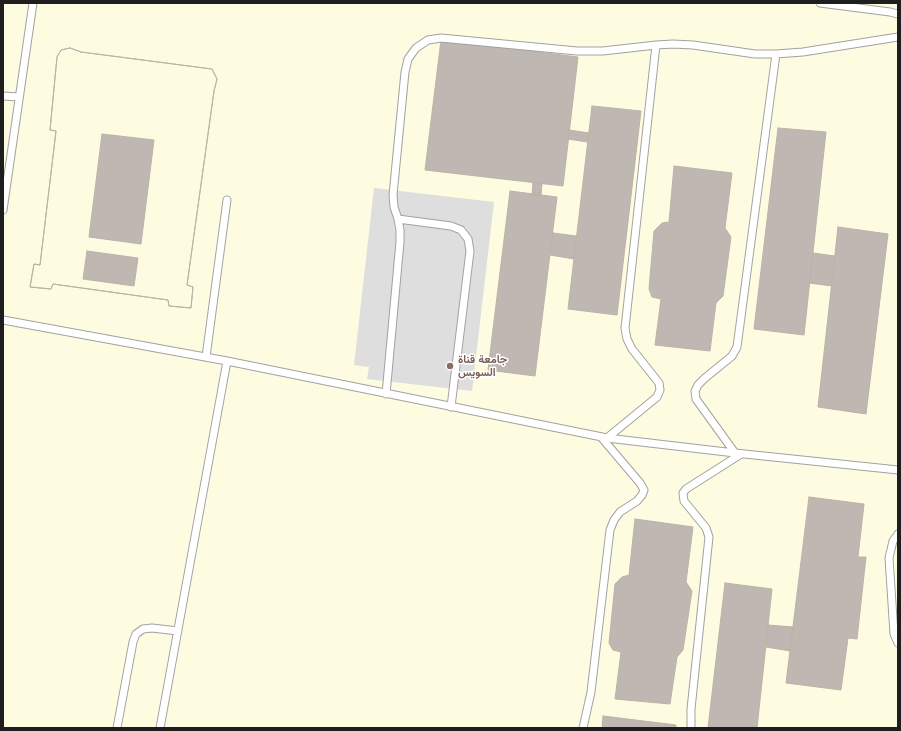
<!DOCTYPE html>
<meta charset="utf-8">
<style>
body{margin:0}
#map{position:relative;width:901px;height:731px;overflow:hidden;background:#efebe5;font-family:Jost,sans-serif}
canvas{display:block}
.frame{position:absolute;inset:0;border:4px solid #1e1e1e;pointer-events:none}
</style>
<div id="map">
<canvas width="901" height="731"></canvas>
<div class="frame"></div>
</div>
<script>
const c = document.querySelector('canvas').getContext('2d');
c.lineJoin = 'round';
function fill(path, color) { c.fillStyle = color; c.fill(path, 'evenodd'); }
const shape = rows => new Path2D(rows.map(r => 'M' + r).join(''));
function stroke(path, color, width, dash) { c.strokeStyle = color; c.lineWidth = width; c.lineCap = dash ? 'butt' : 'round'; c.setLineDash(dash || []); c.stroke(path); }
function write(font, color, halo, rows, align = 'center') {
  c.font = font + ' Jost,Vazirmatn,sans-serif'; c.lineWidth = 3; c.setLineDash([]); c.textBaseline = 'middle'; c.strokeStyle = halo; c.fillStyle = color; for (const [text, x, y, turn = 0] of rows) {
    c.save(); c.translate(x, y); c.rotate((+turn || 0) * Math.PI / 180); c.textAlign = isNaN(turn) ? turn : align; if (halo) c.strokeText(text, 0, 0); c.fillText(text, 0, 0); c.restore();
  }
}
fill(shape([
 [3,3,898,3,898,728,3,728]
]), '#fdfce0');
fill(shape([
 [374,188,494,202,472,391,367,379,369,367,354,365]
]), '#dedede');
const building = shape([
 [441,40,578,57,563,186,425,170,441,40],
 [70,48,81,52,212,69,217,79,214,91,187,285,193,287,191,308,169,306,168,300,53,284,51,289,30,287,34,264,40,265,56,131,50,130,57,57,61,50,70,48],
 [102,134,154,140,141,244,89,237,102,134],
 [87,251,138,258,134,286,83,279,87,251],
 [70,48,81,52,212,69,217,79,214,91,187,285,193,287,191,308,169,306,168,300,53,284,51,289,30,287,34,264,40,265,56,131,50,130,57,57,61,50,70,48],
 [592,106,641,111,617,315,568,309,592,106],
 [778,128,826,132,804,335,754,329,778,128],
 [569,130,589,133,587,142,568,139,569,130],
 [674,166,732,173,725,228,731,237,723,296,716,303,710,351,655,345,661,299,652,297,649,289,654,231,662,223,669,222,674,166],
 [533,183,542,184,541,195,532,194,533,183],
 [510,191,557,197,535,376,488,370,510,191],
 [838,227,888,234,866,414,818,407,838,227],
 [553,233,576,236,574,259,550,255,553,233],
 [813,253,835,256,832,286,809,283,813,253],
 [809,497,864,504,858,557,866,557,857,639,848,638,841,690,786,683,809,497],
 [635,519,693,527,686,582,692,591,683,650,677,657,670,704,615,699,621,652,613,650,609,643,615,584,622,577,629,575,635,519],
 [725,583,772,589,757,728,708,728,725,583],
 [768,625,793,627,790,651,766,647,768,625],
 [603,716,676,725,676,728,602,728,603,716]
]);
fill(building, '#bfb7b2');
stroke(building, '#c0b1a8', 1);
const lane = shape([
 [820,3,890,12,898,14],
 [3,96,19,97],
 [3,210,33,3],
 [398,219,451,226,461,230,468,239,470,251,451,407],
 [3,320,227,361,607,438,735,453,898,470],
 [206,357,227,200],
 [386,394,400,242,400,230,398,219,394,207,393,195,405,72,408,59,416,48,428,40,441,38,577,51,603,51,656,45,673,44,693,45,755,54,776,54,803,52,898,37],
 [607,438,657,397,660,390,659,383,632,349,627,339,625,328,656,45],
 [735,453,696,399,695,391,698,385,705,378,732,356,737,347,776,54],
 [898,534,893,541,889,558,894,634,898,643],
 [117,728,133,642,136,634,143,629,152,628,178,631],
 [160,728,227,361],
 [583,728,591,692,610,530,614,520,620,512,637,501,642,495,644,490,640,483,601,437],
 [691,728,691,709,709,537,706,528,684,501,683,493,686,489,741,454]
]);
stroke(lane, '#a2a2a2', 9);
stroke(lane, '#fff', 7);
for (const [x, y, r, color] of [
 [450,366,4,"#8d6e63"]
]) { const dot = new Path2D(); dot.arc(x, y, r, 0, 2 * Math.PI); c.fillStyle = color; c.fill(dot); stroke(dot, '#fff', 1.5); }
write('bold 11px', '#785e54', '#fff', [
 ["جامعة قناة",458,360],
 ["السويس",458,373]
], 'left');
</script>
